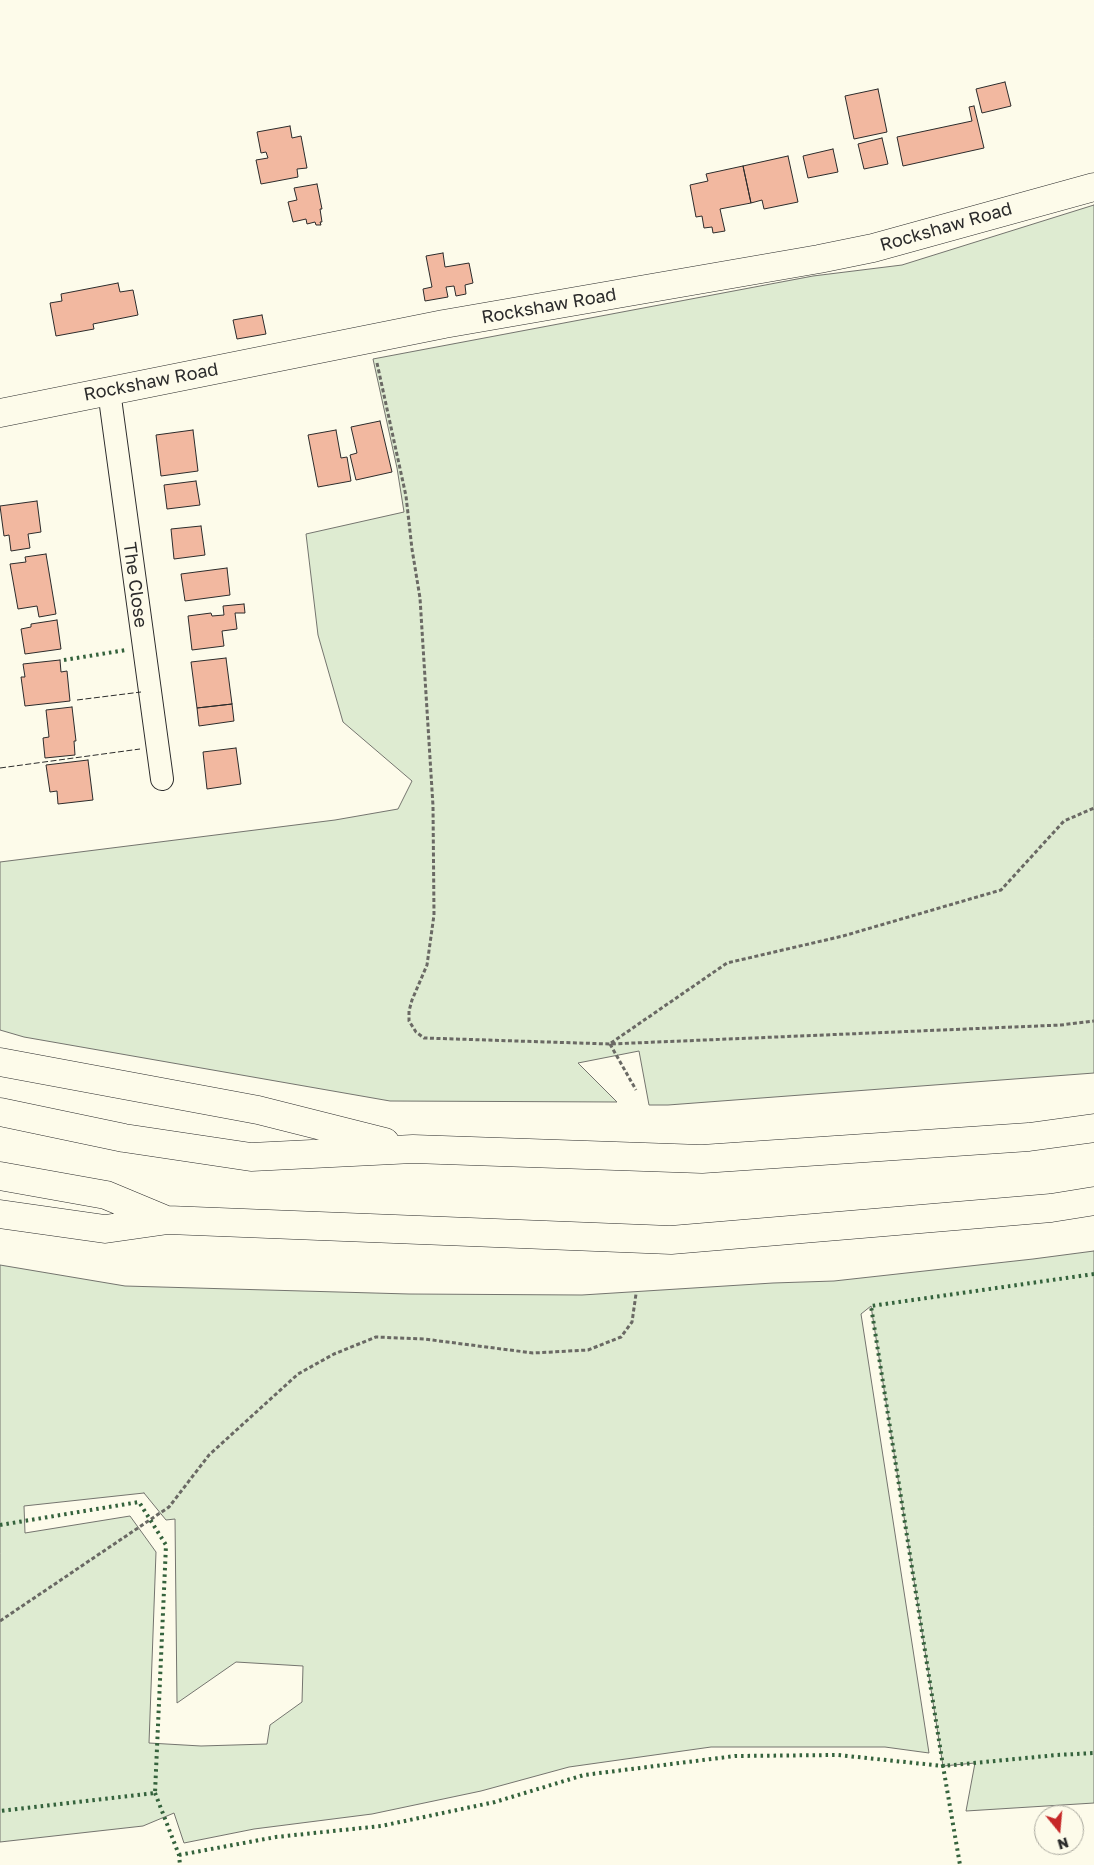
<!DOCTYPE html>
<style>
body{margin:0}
#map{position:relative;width:1094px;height:1865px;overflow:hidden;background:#fdfbea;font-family:"Golos Text",sans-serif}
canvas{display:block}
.north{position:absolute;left:1034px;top:1805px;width:50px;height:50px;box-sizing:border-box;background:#fdfbea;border:1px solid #a9a89e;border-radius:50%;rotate:163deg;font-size:14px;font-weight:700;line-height:20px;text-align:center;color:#2b2b2b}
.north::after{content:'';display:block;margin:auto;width:18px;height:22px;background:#c62828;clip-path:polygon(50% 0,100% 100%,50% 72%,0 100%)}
</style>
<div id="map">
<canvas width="1094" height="1865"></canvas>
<div class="north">N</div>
</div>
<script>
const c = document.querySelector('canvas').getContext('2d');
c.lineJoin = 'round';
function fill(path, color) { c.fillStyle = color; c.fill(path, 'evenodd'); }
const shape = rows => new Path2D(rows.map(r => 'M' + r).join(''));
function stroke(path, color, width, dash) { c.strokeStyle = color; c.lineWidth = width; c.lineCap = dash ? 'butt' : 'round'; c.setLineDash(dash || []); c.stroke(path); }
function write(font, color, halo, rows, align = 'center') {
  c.font = font + ' "Golos Text",sans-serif'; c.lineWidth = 4; c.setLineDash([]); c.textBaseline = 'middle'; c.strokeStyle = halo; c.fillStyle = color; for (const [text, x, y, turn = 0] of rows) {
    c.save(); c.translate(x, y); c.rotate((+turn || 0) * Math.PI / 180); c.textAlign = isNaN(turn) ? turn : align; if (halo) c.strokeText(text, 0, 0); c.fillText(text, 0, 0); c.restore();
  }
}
const green = shape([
 [1094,205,1094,1073,668,1105,649,1105,639,1051,578,1063,617,1102,390,1101,24,1037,0,1030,0,862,335,820,398,809,412,781,343,722,318,635,306,534,404,512,397,468,373,359,813,276,902,265,1094,205],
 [1094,1251,1094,1803,966,1811,975,1763,943,1766,871,1306,861,1314,929,1753,885,1747,711,1747,569,1767,481,1791,372,1814,254,1829,184,1843,174,1813,143,1826,0,1842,0,1265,125,1286,409,1294,582,1295,773,1283,834,1281,1033,1259,1094,1251],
 [144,1493,166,1520,175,1519,177,1703,236,1662,303,1666,302,1702,270,1725,267,1744,201,1746,149,1743,156,1552,130,1516,25,1533,24,1506,144,1493]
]);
fill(green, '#deebd1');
stroke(green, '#74746e', 1);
const building = shape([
 [1005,82,1011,106,982,113,976,89,1005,82],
 [878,89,887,132,854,139,845,96,878,89],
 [974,106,984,148,903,166,897,137,972,121,969,107,974,106],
 [290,126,292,138,301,136,307,168,297,169,298,177,261,184,256,160,268,158,266,152,261,153,257,132,290,126],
 [882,138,888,164,864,169,858,144,882,138],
 [833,149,838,172,808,178,803,156,833,149],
 [788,156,798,202,764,209,762,200,751,203,743,166,788,156],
 [743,166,751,203,720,209,725,231,713,233,712,227,704,228,702,216,696,217,690,185,708,181,706,174,743,166],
 [317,184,322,209,320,209,322,222,320,222,321,225,316,225,315,222,307,224,306,219,293,222,288,202,297,200,294,188,317,184],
 [443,253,445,267,469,263,473,283,465,285,466,294,456,296,454,286,446,287,448,297,425,301,423,289,432,287,426,256,443,253],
 [118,283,120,292,133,290,138,315,93,324,94,329,56,336,50,303,62,301,61,294,118,283],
 [262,315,266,334,237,339,233,320,262,315],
 [380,421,392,472,356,480,350,455,357,453,351,427,380,421],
 [193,430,198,471,161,476,156,435,193,430],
 [336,430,341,458,347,457,351,481,318,487,308,435,336,430],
 [196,481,200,505,167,509,164,485,196,481],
 [37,501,41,532,28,534,30,548,11,551,9,535,4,536,0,506,37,501],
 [201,526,205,555,174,559,171,529,201,526],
 [46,554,56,614,39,617,37,606,18,609,10,564,26,562,25,557,46,554],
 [227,568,230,595,185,601,181,574,227,568],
 [244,604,245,613,235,613,237,629,222,631,224,646,192,650,188,616,211,613,212,616,224,615,223,606,244,604],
 [57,620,61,649,25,654,21,629,31,627,31,624,57,620],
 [226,658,232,704,197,708,191,662,226,658],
 [60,660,61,672,67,671,70,701,25,706,21,677,25,677,23,664,60,660],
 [232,704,234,721,199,726,197,708,232,704],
 [72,707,76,741,74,741,75,755,45,758,43,738,49,737,46,710,72,707],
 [236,748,241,784,207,789,203,752,236,748],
 [88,760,93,800,58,804,57,791,50,792,46,765,88,760]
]);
fill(building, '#f2b8a0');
stroke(building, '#2b2b2b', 1);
const street = shape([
 [109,391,162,779]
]);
const secondary = shape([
 [0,413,444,324,819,259,873,248,1094,187]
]);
const highway = shape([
 [0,1062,258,1110,385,1142],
 [0,1112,124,1138,251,1157,413,1149,702,1159,1029,1137,1094,1128],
 [0,1176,106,1195,166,1220],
 [0,1214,105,1229,168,1220,671,1240,1051,1208,1094,1201]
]);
stroke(street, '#2b2b2b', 24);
stroke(secondary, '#2b2b2b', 29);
stroke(highway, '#2b2b2b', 29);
stroke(shape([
 [377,363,406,496,412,549,420,598,433,806,434,915,427,965,412,1000,409,1011,409,1021,416,1032,424,1038,610,1044,1061,1025,1094,1021],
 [611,1043,727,963,843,936,1001,890,1064,821,1094,808],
 [610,1044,636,1090],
 [0,1621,169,1507,209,1455,298,1374,334,1354,376,1337,424,1339,533,1353,588,1350,621,1337,632,1322,636,1294]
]), '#6a6964', 3, [4, 2.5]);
stroke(street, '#fdfbea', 22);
stroke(secondary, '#fdfbea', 28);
stroke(highway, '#fdfbea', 28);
stroke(shape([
 [64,660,126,650],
 [1094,1274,871,1306,943,1766,1057,1755,1094,1753],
 [0,1525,139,1502,166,1545,155,1793,0,1811],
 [155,1793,179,1855,180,1865],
 [179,1855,276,1837,381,1826,495,1802,584,1775,735,1756,838,1755,943,1766,960,1865]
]), '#34623c', 4, [2.5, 4]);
stroke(shape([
 [77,700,141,692],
 [0,768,140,749]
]), '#2b2b2b', 1, [6, 2.5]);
write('18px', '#2b2b2b', '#fdfbea', [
 ["Rockshaw Road",946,227,-16],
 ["Rockshaw Road",549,306,-10],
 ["Rockshaw Road",151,382,-11],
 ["The Close",135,585,82]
]);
</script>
